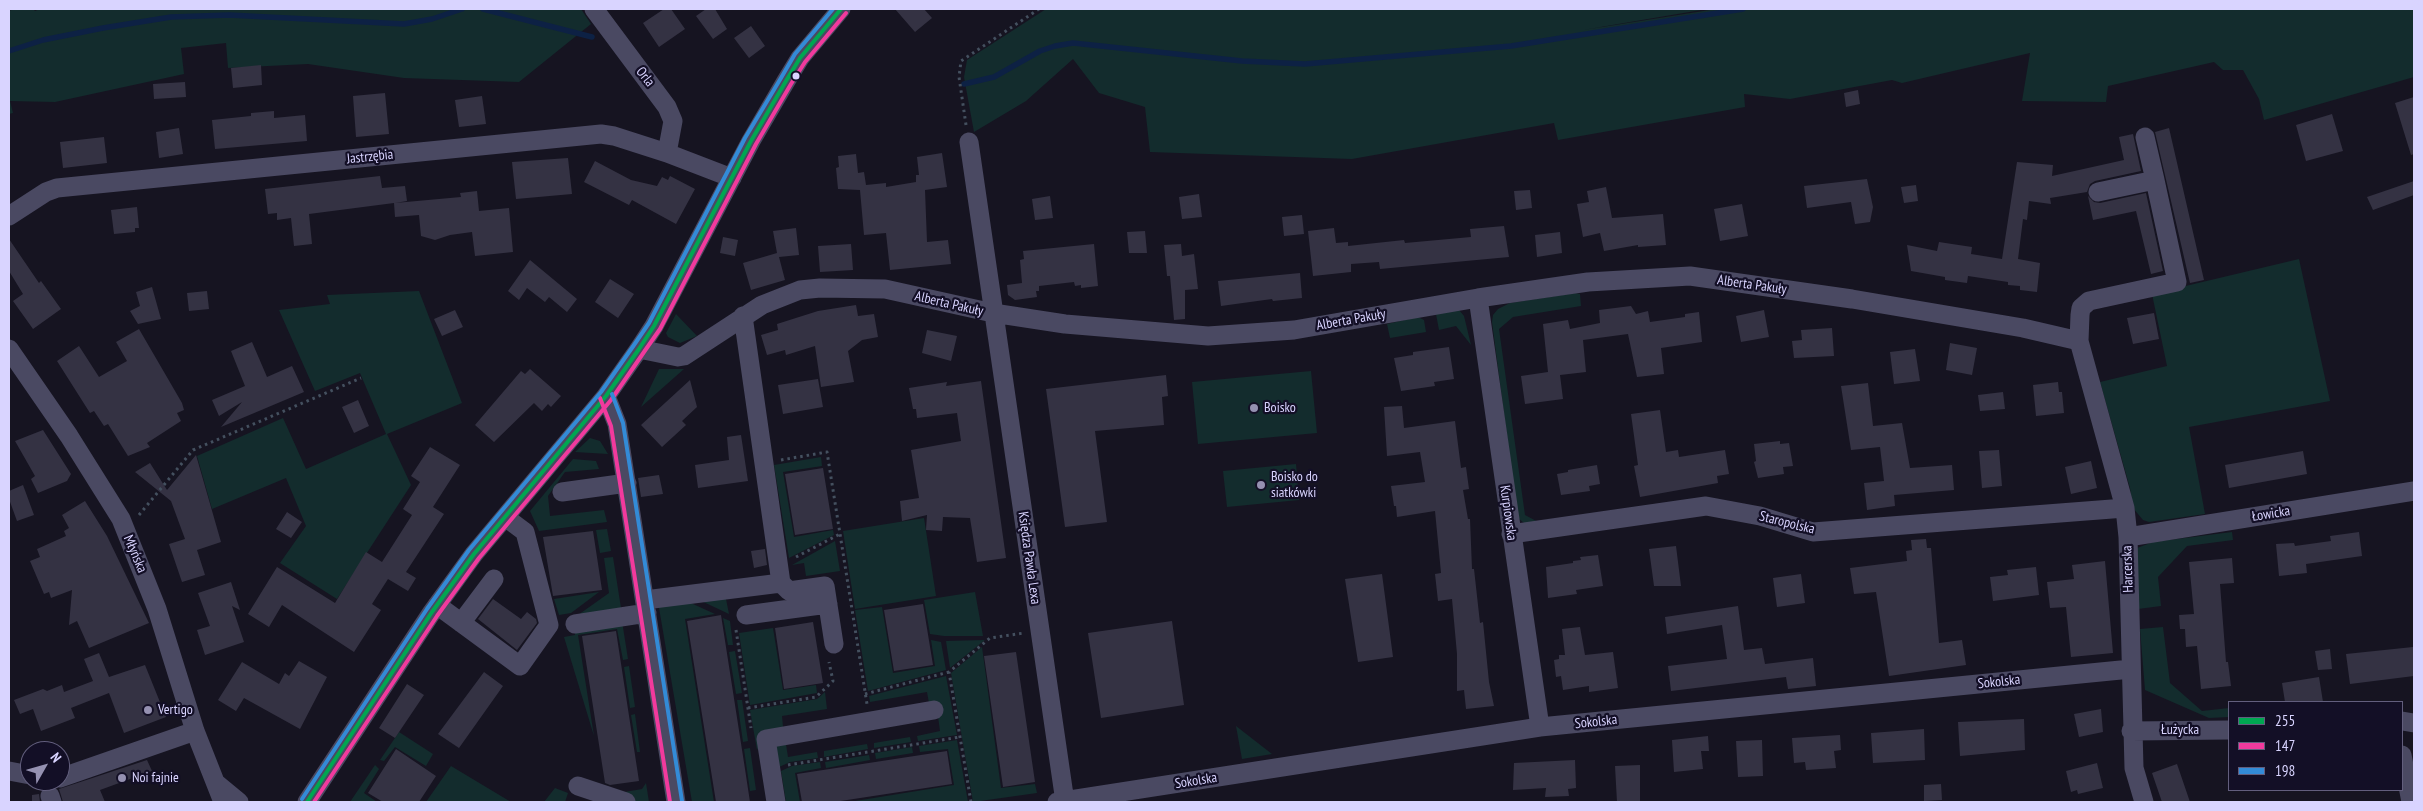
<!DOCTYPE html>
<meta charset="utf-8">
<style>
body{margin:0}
#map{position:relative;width:2423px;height:811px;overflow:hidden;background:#161421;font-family:"PT Sans Narrow",sans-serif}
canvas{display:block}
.frame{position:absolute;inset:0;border:10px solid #d9d4ff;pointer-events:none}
.legend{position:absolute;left:2228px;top:701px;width:175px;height:90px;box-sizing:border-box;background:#130f26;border:1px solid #625e7d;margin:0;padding:6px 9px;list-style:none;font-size:15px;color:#d9d4ff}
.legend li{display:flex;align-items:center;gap:10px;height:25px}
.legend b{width:25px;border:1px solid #625e7d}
.north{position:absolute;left:20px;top:741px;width:50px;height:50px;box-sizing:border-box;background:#130f26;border:1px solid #625e7d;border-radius:50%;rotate:52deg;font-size:14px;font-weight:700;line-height:20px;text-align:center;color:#d9d4ff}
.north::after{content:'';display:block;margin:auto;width:18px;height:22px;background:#9591b1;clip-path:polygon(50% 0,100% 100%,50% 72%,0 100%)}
</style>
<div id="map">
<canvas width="2423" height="811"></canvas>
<div class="frame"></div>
<ul class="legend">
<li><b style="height:6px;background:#00a651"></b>255</li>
<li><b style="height:6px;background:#f13a9d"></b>147</li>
<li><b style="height:6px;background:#338bd7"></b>198</li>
</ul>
<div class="north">N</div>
</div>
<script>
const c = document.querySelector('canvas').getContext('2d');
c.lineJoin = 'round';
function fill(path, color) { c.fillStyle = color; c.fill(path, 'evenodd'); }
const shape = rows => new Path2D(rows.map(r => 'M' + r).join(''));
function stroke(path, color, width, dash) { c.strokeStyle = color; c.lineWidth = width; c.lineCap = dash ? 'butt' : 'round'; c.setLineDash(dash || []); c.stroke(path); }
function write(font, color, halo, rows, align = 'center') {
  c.font = font + ' "PT Sans Narrow",sans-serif'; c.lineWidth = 4.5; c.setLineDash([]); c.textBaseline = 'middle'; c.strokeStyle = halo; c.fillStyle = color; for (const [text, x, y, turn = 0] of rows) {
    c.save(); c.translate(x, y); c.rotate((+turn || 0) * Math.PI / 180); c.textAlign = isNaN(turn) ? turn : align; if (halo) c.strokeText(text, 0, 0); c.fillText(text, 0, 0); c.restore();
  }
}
fill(shape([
 [14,9,33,9,35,11,40,9,581,9,591,24,519,82,404,78,308,64,228,68,226,43,181,48,184,74,55,102,10,101,13,113,9,114,9,11],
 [1046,9,1707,9,1583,30,1716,9,2414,9,2414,77,2264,120,2259,99,2243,70,2223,70,2214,62,2108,86,2106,102,2022,101,2030,53,1902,83,1892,80,1790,99,1744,94,1745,107,1558,140,1554,123,1352,159,1150,152,1145,107,1099,93,1073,59,1026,101,974,132,964,77,967,60],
 [2299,259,2330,401,2189,427,2205,514,2149,522,2143,520,2133,508,2130,488,2100,382,2167,366,2152,294],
 [419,291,462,403,387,434,411,485,337,599,280,563,306,526,286,478,212,509,197,456,283,418,306,469,386,434,360,373,315,391,279,310,330,304,327,295],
 [1575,293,1580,294,1581,306,1513,317,1499,329,1525,515,1540,523,1524,523,1518,518,1517,513,1492,322,1493,315,1498,309,1510,303],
 [1459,310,1464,316,1471,345,1456,326,1439,330,1436,314],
 [676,314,697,336,680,343,668,337,666,333],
 [1418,317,1424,320,1426,332,1390,338,1387,324],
 [659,369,684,369,641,407],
 [1311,371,1317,433,1198,444,1192,382],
 [590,438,600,441,608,454,575,452],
 [821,457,822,466,783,472,794,537,833,530,834,535,789,558,774,465],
 [573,459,596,461,599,469,565,472,548,496,550,516,604,510,607,522,539,531,530,511],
 [1296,464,1299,500,1227,507,1223,471],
 [924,518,936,596,855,609,843,531],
 [607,529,611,551,600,553,596,530],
 [2232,532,2233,540,2187,546,2158,577,2161,606,2138,609,2137,548,2153,542],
 [835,541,840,571,806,576,804,563,792,565],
 [613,557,621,608,578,615,609,593,604,558],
 [599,592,571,613,559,615,554,599],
 [975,592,983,636,944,636,930,634,924,600],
 [725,594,729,614,695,598],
 [682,599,715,614,685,619,714,802,692,802,658,602],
 [882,607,893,673,935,666,931,640,941,642,946,670,868,691,855,610],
 [723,618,730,621,733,645,728,645],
 [622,621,628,659,623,660,617,629,578,635,594,736,564,637,575,635,574,628],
 [2163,627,2170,683,2202,711,2229,708,2229,717,2209,718,2145,690,2140,629],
 [773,628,783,690,816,685,817,693,750,705,739,633],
 [985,640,950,668,946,641],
 [982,647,1001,788,1035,784,1037,793,973,802,951,673],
 [735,651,742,693,736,694,729,652],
 [629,666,635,707,630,708,624,667],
 [946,676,957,735,918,741,917,736,940,731,936,702,929,703,927,692,870,702,869,696],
 [825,692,827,709,782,716,783,727,768,731,757,750,750,710,817,699],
 [737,700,742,700,748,741,743,742],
 [635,714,640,752,637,752,631,715],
 [1236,726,1272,754,1242,759],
 [399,732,433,754,426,766,395,747,384,761,380,760],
 [910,737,911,742,874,748,874,743],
 [785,738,788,757,817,752,818,758,790,762,777,768,774,747],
 [957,740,968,802,849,802,954,785,948,749,920,752,919,746],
 [867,744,868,749,824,757,824,751],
 [912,747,913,753,876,759,875,753],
 [750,748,756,790,750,791,744,749],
 [869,755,870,760,826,768,825,762],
 [820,762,821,768,795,773,800,802,786,802,781,771,792,766],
 [375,765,379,769,364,793,377,802,350,802],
 [451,766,511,802,426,802],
 [646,783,649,802,638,802,613,794,642,789],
 [555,788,568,793,565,802,544,802]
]), '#132c2d');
stroke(shape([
 [483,9,592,37],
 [9,51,43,40,103,28,171,17,229,15,404,24,432,19,462,9],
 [964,84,994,77,1040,51,1055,46,1073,43,1242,61,1305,64,1511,46,1743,9]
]), '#0d2144', 5.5);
fill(shape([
 [664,9,671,9,685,29,659,47,643,23],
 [706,9,715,9,727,29,713,39,696,16],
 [895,9,924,9,932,18,915,32],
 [751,26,765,46,749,58,734,38],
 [261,65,262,85,233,88,231,68],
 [185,82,186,97,154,99,153,84],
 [1858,90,1860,104,1846,107,1844,93],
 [385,93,389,134,356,137,353,96],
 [482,96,486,124,459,127,455,100],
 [2414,97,2414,154,2411,155,2395,103],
 [274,111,274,118,305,115,307,141,215,149,212,120,251,116,251,113],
 [2332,114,2343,151,2306,161,2296,125],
 [179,128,183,154,159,158,156,132],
 [2169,128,2204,280,2190,283,2155,132],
 [2133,134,2141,171,2095,181,2090,184,2087,192,2050,198,2051,204,2029,201,2027,220,2023,219,2018,259,2040,263,2037,292,2020,290,2020,286,2008,285,2008,282,1968,276,1967,283,1945,280,1945,277,1911,271,1907,245,1937,251,1939,242,1952,244,1972,247,1971,254,2002,259,2017,162,2053,165,2052,176,2124,160,2119,137],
 [104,137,107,163,63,168,60,142],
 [942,153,947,187,925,190,927,242,948,240,951,264,890,270,886,233,864,235,860,190,838,189,836,168,839,167,838,156,856,154,858,173,864,172,866,185,886,183,886,187,916,182,916,175,919,175,917,157],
 [568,158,572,194,516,199,512,162],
 [595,161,631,180,657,186,662,177,668,180,670,176,695,189,676,224,632,200,629,205,584,182],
 [380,176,382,188,405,186,407,201,395,203,461,197,460,193,477,191,479,211,509,208,513,252,475,256,472,232,450,235,435,240,421,236,419,215,395,217,394,203,309,214,312,244,294,246,291,218,277,220,277,213,268,214,265,189],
 [1867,179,1873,207,1870,222,1855,224,1851,202,1807,208,1804,186],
 [2414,181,2414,195,2373,210,2367,197],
 [1916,185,1918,201,1904,203,1901,187],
 [1606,187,1612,218,1663,214,1666,245,1638,247,1638,245,1604,251,1600,233,1583,237,1577,204,1589,202,1587,191],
 [1530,190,1532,208,1516,210,1514,191],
 [2146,193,2163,271,2151,274,2136,211,2093,220,2088,196,2094,202,2100,203],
 [1199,194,1202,217,1182,219,1179,197],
 [1050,196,1053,218,1035,220,1032,199],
 [1742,204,1748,236,1720,241,1714,209],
 [137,207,139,228,135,228,135,232,114,234,111,210],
 [1302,215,1304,234,1284,236,1282,217],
 [1504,226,1509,257,1380,269,1379,262,1351,264,1351,272,1313,276,1308,231,1334,228,1336,243,1348,242,1348,246,1404,240,1405,243,1471,237,1470,229],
 [796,228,799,255,779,257,785,280,751,290,743,263,777,253,773,231],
 [1145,231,1147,253,1129,253,1127,232],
 [1560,232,1562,253,1537,257,1535,235],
 [723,237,738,240,735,256,720,253],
 [9,239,39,283,41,281,61,309,33,329,13,301,23,294,9,271],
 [851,244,853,270,820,272,818,246],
 [1094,244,1098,286,1081,288,1081,285,1075,286,1074,282,1039,286,1039,291,1036,291,1037,297,1015,300,1008,295,1007,285,1022,283,1020,260,1024,259,1023,251],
 [1181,244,1182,256,1194,254,1198,289,1185,290,1185,319,1174,320,1170,276,1167,276,1164,245],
 [530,260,577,299,567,312,549,297,545,302,527,288,519,300,508,291],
 [1300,273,1302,298,1273,301,1272,299,1221,306,1218,281],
 [610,279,634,294,618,318,595,302],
 [152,287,161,319,138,324,130,311,140,306,136,292],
 [207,291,209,309,189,311,187,293],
 [856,305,858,316,874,314,878,337,862,340,848,351,854,382,821,387,815,346,786,355,785,350,767,355,761,335,778,330,777,324,818,311],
 [1631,306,1636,314,1648,311,1650,322,1685,317,1685,314,1699,312,1702,342,1661,348,1664,374,1637,377,1628,334,1583,340,1586,372,1560,375,1563,399,1525,404,1521,376,1548,372,1543,324,1568,320,1570,329,1600,323,1599,310],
 [455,310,463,327,442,336,434,319],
 [1764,310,1769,337,1741,342,1736,316],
 [2154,313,2159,339,2133,344,2127,318],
 [1832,328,1834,356,1794,358,1792,341,1802,340,1801,330],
 [139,329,182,403,184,410,177,413,181,421,147,443,150,447,128,456,108,424,104,426,94,411,90,413,57,361,79,346,99,377,127,361,116,342],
 [927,330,957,336,951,361,922,353],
 [252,342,267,377,292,366,304,392,221,427,242,402,219,416,212,400,245,386,231,351],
 [1950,343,1977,348,1972,375,1946,370],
 [1449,347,1454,379,1434,382,1435,386,1401,391,1394,358,1413,355,1413,352],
 [1915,349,1920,381,1894,384,1890,352],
 [530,369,561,396,551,407,548,404,542,411,534,403,494,442,475,425,521,371,525,374],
 [1166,375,1168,396,1162,397,1164,425,1095,431,1107,522,1065,527,1046,389],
 [818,379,823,407,783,414,778,385],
 [690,380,697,407,682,421,686,425,662,447,641,425],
 [981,381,1006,558,977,562,970,518,943,517,942,531,926,530,927,515,902,521,900,501,919,498,911,450,961,441,957,413,917,418,916,409,913,409,909,388,947,382,946,386],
 [2058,382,2059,392,2062,392,2064,413,2036,416,2033,385],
 [1868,383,1873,426,1902,423,1910,468,1952,465,1954,490,1894,495,1895,506,1867,510,1864,483,1884,481,1880,447,1851,450,1841,386],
 [2003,392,2005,409,1980,411,1978,395],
 [358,400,369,426,354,433,342,407],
 [1402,406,1404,428,1455,421,1461,468,1466,467,1469,489,1463,490,1468,519,1470,519,1472,569,1474,569,1480,623,1483,622,1489,682,1494,706,1466,709,1464,690,1457,691,1457,654,1452,599,1438,601,1435,574,1441,573,1435,511,1397,517,1396,506,1394,506,1391,486,1425,482,1420,452,1387,456,1384,407],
 [1660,410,1666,452,1678,450,1679,457,1725,450,1729,474,1717,476,1718,483,1640,497,1634,466,1638,465,1631,414],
 [43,430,71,474,67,481,38,493,31,479,35,476,15,441],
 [741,435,748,481,698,488,695,465,729,460,727,437],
 [1780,441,1780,444,1789,443,1793,466,1783,467,1784,474,1758,478,1754,462,1756,461,1754,444],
 [430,447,460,465,433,507,444,514,406,572,416,578,408,591,388,579,372,604,381,610,354,652,282,605,269,627,248,614,277,567,335,603,366,552,382,562,412,515,403,509,420,482,411,476],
 [1999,450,2002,486,1982,488,1979,451],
 [2303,451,2307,474,2229,488,2225,465],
 [196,455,221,542,197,550,205,575,182,582,169,544,185,539,171,501,135,472,150,463,167,490],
 [2091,461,2097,488,2071,494,2065,467],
 [1597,465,1600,484,1589,486,1590,491,1561,495,1557,474,1568,472,1568,470],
 [823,468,833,529,795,535,785,474],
 [659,475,663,494,641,497,638,478],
 [23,485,34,515,17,521,9,499,9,491],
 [85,501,107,536,149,623,89,648,77,621,69,625,72,590,51,598,49,592,44,594,30,561,40,557,37,549,66,536,64,531,69,528,62,515],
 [287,512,302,522,291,538,276,529],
 [593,531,602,590,553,596,543,537],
 [2359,532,2362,556,2306,564,2307,573,2279,576,2276,544,2294,543,2295,546,2331,541,2330,536],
 [1926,539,1927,548,1931,548,1939,643,1962,640,1966,665,1889,676,1876,592,1854,594,1850,568,1907,561,1906,551,1912,550,1911,540],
 [1676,546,1681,586,1654,586,1649,549],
 [765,549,767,565,754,568,751,551],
 [1598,555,1603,586,1576,590,1577,594,1548,598,1546,567,1573,563,1573,561,1581,560,1580,557],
 [2232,558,2234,583,2220,584,2226,662,2228,662,2231,686,2201,689,2197,646,2186,647,2185,629,2180,629,2179,615,2194,614,2189,562],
 [2105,561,2113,653,2071,657,2066,607,2050,608,2047,582,2074,579,2072,565],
 [2036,567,2039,595,1993,601,1990,577,2008,575,2007,570],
 [1382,574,1393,657,1358,662,1345,579],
 [1801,574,1805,603,1777,607,1773,578],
 [231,582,240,610,232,606,244,642,205,655,197,630,210,626,198,593],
 [493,599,521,619,527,612,536,619,537,623,517,650,478,619],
 [923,604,933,665,894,671,884,610],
 [1738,606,1744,650,1762,648,1765,664,1813,658,1816,686,1788,689,1786,677,1671,691,1668,666,1727,659,1722,625,1667,634,1665,617],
 [721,615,745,769,750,802,716,802,687,621],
 [1172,621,1184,705,1101,718,1088,633],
 [813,622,823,683,784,689,775,628],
 [1580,627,1585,655,1613,652,1618,688,1589,692,1589,686,1563,690,1561,676,1556,677,1554,660,1559,659,1559,655,1565,655,1562,629],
 [616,631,639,781,610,785,605,783,582,636],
 [2413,647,2414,676,2350,684,2346,654],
 [2330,649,2332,669,2318,670,2315,651],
 [1016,652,1035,782,1003,787,984,656],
 [99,653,109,677,145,665,166,717,124,733,109,693,71,708,75,718,41,731,33,709,20,714,14,700,43,689,47,691,62,685,64,692,93,681,84,659],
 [299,661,327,677,300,729,244,698,236,711,218,700,242,662,279,684,285,673,289,676],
 [484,672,503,686,459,748,438,734],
 [2319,677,2323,702,2285,702,2282,683],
 [407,684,424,695,395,738,379,728],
 [2101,709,2103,732,2079,737,2074,714],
 [2024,719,2025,750,1960,756,1958,722],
 [1924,729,1925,760,1873,763,1871,733],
 [1840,735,1841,750,1834,751,1836,768,1806,770,1805,762,1794,763,1792,738],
 [1708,736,1709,751,1701,751,1703,769,1674,772,1672,740],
 [1762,740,1763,776,1738,777,1736,741],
 [396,749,436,776,419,802,383,802,368,793],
 [947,751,952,784,834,802,802,802,797,774],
 [147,760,152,771,100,790,105,802,63,802,59,789],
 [1575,760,1576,788,1568,789,1569,796,1545,797,1546,788,1513,790,1514,763],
 [2097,763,2103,788,2078,794,2077,790,2071,792,2066,771],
 [2177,764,2190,802,2162,802,2152,773],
 [1640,765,1640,802,1617,802,1615,766],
 [1941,784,1942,800,1924,801,1924,785],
 [39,794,40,802,32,802,32,795]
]), '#343243');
stroke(shape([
 [966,125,959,77,961,61,1039,9],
 [781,460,827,452,867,704],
 [139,515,193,450,361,378],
 [796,557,840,534],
 [736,630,751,728],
 [865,694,949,672],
 [748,708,816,697,833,681,829,662],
 [788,765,960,737],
 [971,802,949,672,990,638,1024,633]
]), '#44505f', 3, [2.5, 4]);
stroke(shape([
 [594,9,667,107,673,121,667,153],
 [2145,137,2155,180],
 [969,142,1065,802],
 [2098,192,2155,180,2177,282,2089,301,2081,308,2080,315,2079,341,2125,508,2128,537,2134,768,2144,802],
 [9,216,46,192,57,188,601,134,614,136,667,153,732,178],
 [1478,298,1540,727],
 [9,349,69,436,121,519,157,609,195,731,223,802],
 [639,349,678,357,684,356,762,305,800,290,820,288,885,289,993,313,1065,324,1208,336,1294,330,1478,298,1588,282,1690,276,1852,299,2023,328,2079,341],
 [606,396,617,424,676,802],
 [562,492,627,483],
 [1511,534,1706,506,1760,516,1813,532,2125,508],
 [2128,537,2414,491],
 [781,583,789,591,825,586,834,644],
 [645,600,781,583,743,316],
 [437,605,520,666,549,625,525,532,505,517],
 [746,615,828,604],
 [461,623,494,579],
 [575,624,647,613],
 [2402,721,2414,723],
 [2131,731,2229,730],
 [2402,755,2411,802],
 [9,771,30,775],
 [60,778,195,731],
 [216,783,239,802],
 [578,786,626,802],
 [50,796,52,802],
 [307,802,432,612,474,554,606,396,639,349,654,326,751,141,786,81,800,58,841,9],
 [776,802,766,739,934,710],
 [1057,802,1540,727,2131,669]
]), '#4a4962', 19);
stroke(shape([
 [307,802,432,612,474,554,606,396,639,349,654,326,751,141,786,81,800,58,841,9]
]), '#00a651', 4);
stroke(shape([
 [600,398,611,426,670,802],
 [314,802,437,616,479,558,611,400,644,352,660,329,756,144,791,84,805,62,846,13]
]), '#f13a9d', 4);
stroke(shape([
 [612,394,623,423,682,801],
 [302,799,427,609,469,550,601,392,634,345,649,323,745,138,781,78,795,54,833,9]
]), '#338bd7', 4);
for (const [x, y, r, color] of [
 [796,76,4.5,"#d9d4ff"],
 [1254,408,5,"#9591b1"],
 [1261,485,5,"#9591b1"],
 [148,710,5,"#9591b1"],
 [122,778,5,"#9591b1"]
]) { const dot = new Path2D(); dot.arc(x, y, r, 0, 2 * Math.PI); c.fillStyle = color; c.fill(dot); stroke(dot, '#130f26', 2); }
write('14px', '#d9d4ff', '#130f26', [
 ["Orla",645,77,52],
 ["Jastrzębia",370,157,-6],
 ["Alberta Pakuły",1752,285,8],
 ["Alberta Pakuły",949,304,13],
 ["Alberta Pakuły",1351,320,-10],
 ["Kurpiowska",1508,513,82],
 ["Łowicka",2271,514,-9],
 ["Staropolska",1787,523,14],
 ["Młyńska",135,554,67],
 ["Księdza Pawła Lexa",1029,558,82],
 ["Harcerska",2128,569,-92],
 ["Sokolska",1999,682,-6],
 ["Sokolska",1596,722,-6],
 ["Łużycka",2180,730],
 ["Sokolska",1196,781,-9]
]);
write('14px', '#d9d4ff', '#130f26', [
 ["Boisko",1264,408],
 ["Boisko do",1271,477],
 ["siatkówki",1271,493],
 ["Vertigo",158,710],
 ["Noi fajnie",132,778]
], 'left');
</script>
